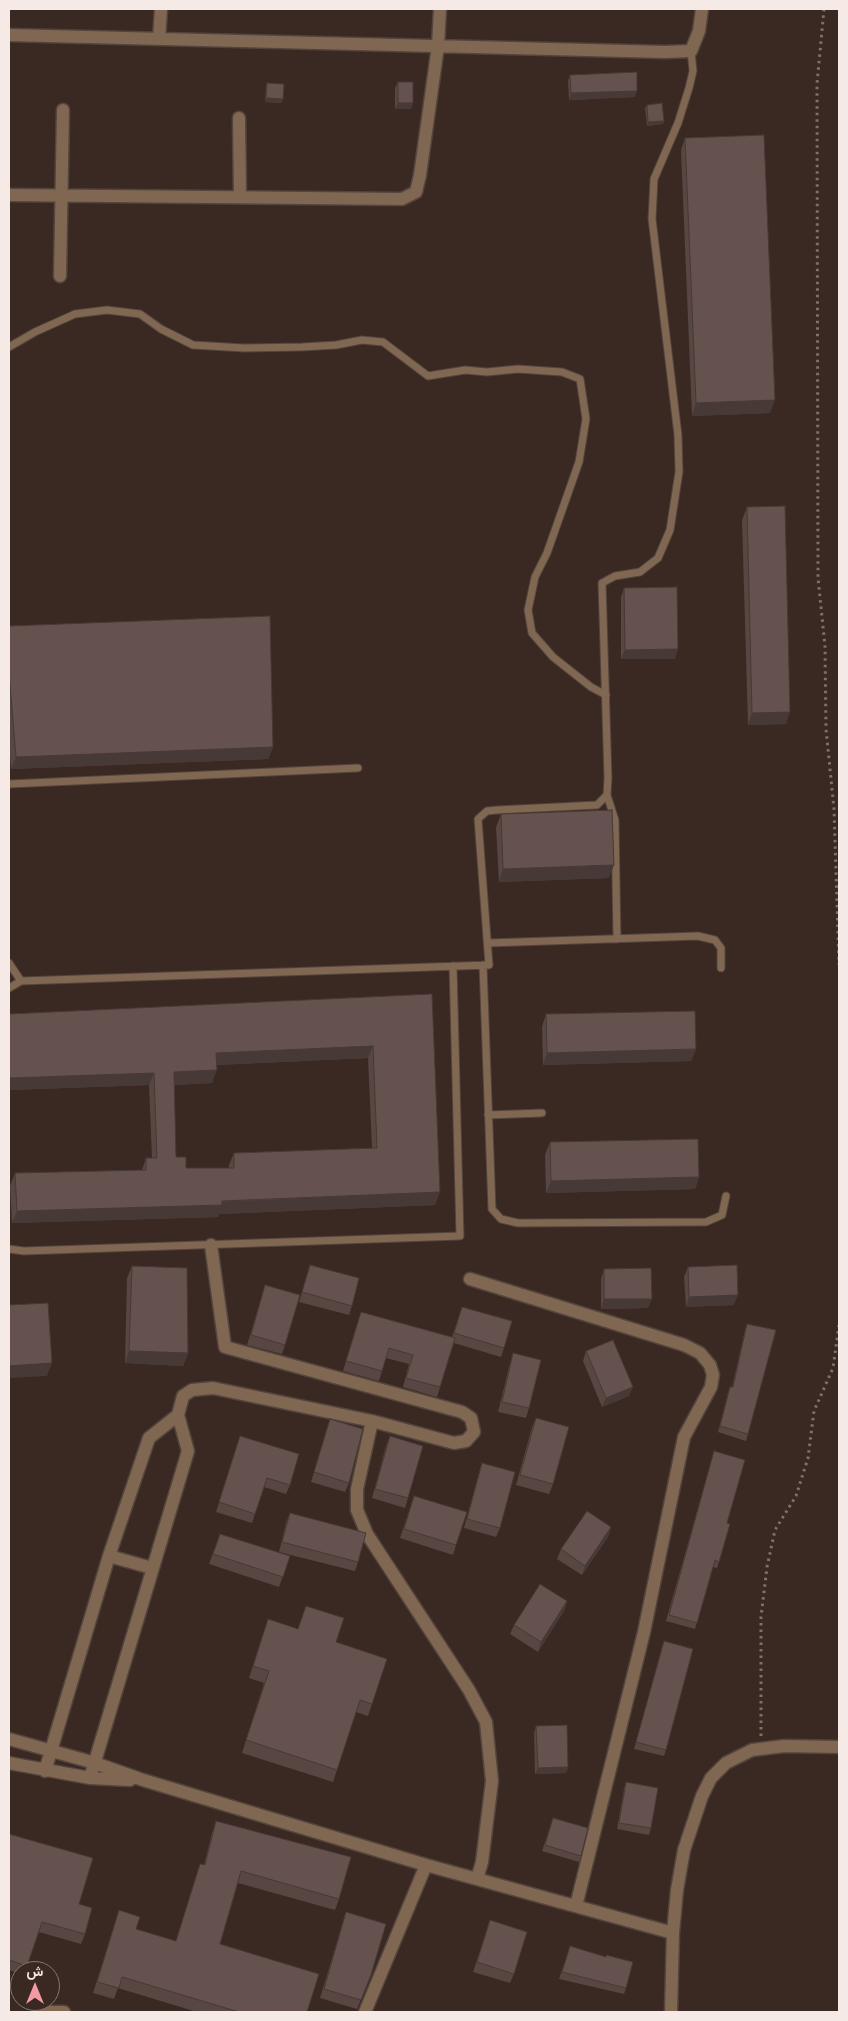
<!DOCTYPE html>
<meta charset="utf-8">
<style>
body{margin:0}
#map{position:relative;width:848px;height:2021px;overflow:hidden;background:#392922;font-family:Signika,Vazirmatn,sans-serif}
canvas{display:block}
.frame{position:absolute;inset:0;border:10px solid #f5eae5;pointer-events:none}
.north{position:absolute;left:10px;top:1961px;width:50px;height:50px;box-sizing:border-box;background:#392922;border:1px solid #847670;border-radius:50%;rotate:0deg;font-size:14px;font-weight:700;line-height:20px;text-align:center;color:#f5eae5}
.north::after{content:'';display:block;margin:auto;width:18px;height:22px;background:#f49aa4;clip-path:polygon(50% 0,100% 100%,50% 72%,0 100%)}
</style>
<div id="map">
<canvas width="848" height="2021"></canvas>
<div class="frame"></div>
<div class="north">ش</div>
</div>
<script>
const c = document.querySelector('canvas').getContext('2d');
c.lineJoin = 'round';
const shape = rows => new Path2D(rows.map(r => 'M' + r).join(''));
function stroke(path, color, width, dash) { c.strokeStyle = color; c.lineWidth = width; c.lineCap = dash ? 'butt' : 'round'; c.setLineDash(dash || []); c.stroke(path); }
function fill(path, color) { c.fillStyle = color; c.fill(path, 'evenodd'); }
const lane = shape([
 [9,347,35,332,75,314,107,310,140,314,161,329,193,345,244,348,302,347,336,345,362,340,383,342,428,376,465,370,487,372,518,369,562,372,580,379,586,419,579,462,547,553,535,577,528,610,532,633,553,657,591,687,606,695],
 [9,784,358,768],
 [607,795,615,820,617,939],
 [488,943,698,936,715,940,721,948,721,968],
 [9,963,21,981],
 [483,965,492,1209,501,1219,518,1223,706,1222,722,1215,726,1196],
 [9,988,21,981,489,965,478,819,487,811,497,810,597,805,607,795,608,778,602,583,615,576,640,572,658,558,670,530,679,472,678,435,652,219,654,179,678,123,689,88,693,71,691,51],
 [488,1115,542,1113],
 [9,1249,24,1251,460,1236,453,966]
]);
const street = shape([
 [9,35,665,52,691,51,699,31,702,9],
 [159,39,161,9],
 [239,118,240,197],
 [9,195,402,199,416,192,420,175,438,46,440,9],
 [60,276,63,110],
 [211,1245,225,1347,462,1412,471,1418,474,1432,466,1441,454,1443,372,1421],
 [470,1279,684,1345,700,1353,710,1365,713,1375,711,1387,684,1437,644,1632,576,1906],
 [109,1556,152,1568],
 [9,1739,95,1763,143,1780,426,1865,673,1933],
 [9,1763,90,1778,130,1780],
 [45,1771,109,1556,149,1438,178,1415],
 [90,1778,188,1451,178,1415,183,1396,192,1390,213,1388,372,1421,357,1489,357,1510,367,1534,469,1690,486,1722,492,1781,482,1862,477,1879],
 [45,2012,64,2012],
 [365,2012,426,1865],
 [671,2012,673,1933,677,1890,684,1850,702,1796,711,1778,726,1763,752,1750,784,1746,839,1747]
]);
stroke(lane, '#53443d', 9);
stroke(street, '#53443d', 15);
stroke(shape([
 [824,9,817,84,818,578,825,646,826,729,834,809,839,965],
 [761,1736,761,1617,767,1567,775,1530,796,1496,808,1458,814,1411,833,1368,839,1325]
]), '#7e706a', 3, [2.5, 4]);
stroke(lane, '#806751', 7);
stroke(street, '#806751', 12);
fill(shape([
 [570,75,635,97,569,100,568,81],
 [398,82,413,103,411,109,395,109,395,88],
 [267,83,282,103,265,102,266,86],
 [647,105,664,121,663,124,647,126,645,108],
 [685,138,770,413,692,416,681,150],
 [747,507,786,724,748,725,742,520],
 [624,588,675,659,621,659,621,597],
 [9,626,273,747,268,759,11,769,9,741],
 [501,814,609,878,499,882,496,827],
 [432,994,435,1205,219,1214,218,1217,12,1223,10,1186,15,1173,142,1170,146,1158,152,1158,149,1085,9,1090,9,1014],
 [368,1058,372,1148,234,1153,229,1165,229,1168,186,1168,176,1157,174,1085,212,1083,217,1065],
 [546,1014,696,1049,691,1061,543,1065,542,1027],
 [550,1142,699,1177,695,1189,546,1193,545,1155],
 [310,1265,352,1306,349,1315,299,1302],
 [132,1266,188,1353,183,1366,125,1363,127,1278],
 [688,1267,734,1305,686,1307,684,1277],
 [604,1269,648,1308,601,1309,601,1279],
 [265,1285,285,1345,282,1354,247,1345],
 [462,1307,504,1348,501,1357,454,1343,437,1397,403,1387,409,1364,386,1358,379,1381,343,1371,361,1312,452,1337],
 [747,1324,748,1434,746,1441,718,1432,728,1393,730,1387,732,1387,745,1330],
 [586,1351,629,1396,602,1407,583,1361],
 [513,1353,529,1408,526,1418,498,1412,510,1363],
 [536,1418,553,1484,549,1494,516,1485,532,1427],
 [330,1419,349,1483,345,1492,311,1482],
 [240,1436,290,1485,286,1494,264,1487,252,1523,216,1512],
 [390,1436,408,1498,405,1508,372,1498,386,1446],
 [714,1451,727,1523,719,1562,717,1568,713,1567,695,1629,666,1621],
 [482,1463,500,1528,496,1537,464,1528,479,1473],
 [414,1496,456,1545,453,1555,400,1538],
 [290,1513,358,1562,355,1571,279,1552,286,1523],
 [611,1527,608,1537,582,1575,557,1559,561,1549],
 [220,1534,290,1556,279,1587,209,1564],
 [567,1601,564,1611,538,1652,510,1634,514,1625],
 [306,1606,336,1642,372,1704,368,1716,356,1712,333,1782,242,1753,264,1683,249,1678,268,1619,298,1629],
 [664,1641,666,1750,664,1756,634,1749],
 [536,1726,568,1767,566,1773,535,1774,534,1733],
 [626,1782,651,1828,649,1835,617,1829,624,1789],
 [553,1818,581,1856,579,1862,542,1851],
 [216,1821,339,1899,335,1910,238,1883,220,1944,307,2012,197,2012,118,1988,114,1999,93,1993,119,1910,136,1929,176,1941,200,1864,204,1865,212,1833],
 [9,1834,79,1904,85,1934,81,1944,39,1932,25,1971,20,1971,20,1974,9,1970],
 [346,1912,371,1975,357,2009,320,1998],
 [490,1920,514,1974,510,1983,473,1972],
 [570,1946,626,1988,624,1994,559,1979]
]), '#574642');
fill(shape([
 [637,91,635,97,569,100,571,93],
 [266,98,283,99,282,103,265,102],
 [398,103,413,103,411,109,395,109],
 [664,121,663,124,647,126,648,122],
 [775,400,770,413,692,416,696,403],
 [678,649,675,659,621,659,625,650],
 [790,712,786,724,748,725,752,713],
 [273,747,268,759,11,769,16,757],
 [614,865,609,878,499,882,503,869],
 [373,1046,368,1058,212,1065,216,1053],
 [696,1049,691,1061,543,1065,547,1053],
 [217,1070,212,1083,169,1085,174,1072],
 [154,1073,149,1085,9,1090,9,1078],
 [699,1177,695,1189,546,1193,551,1181],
 [440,1192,435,1205,219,1214,218,1217,12,1223,17,1211],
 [738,1295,734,1305,686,1307,689,1297],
 [604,1299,652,1299,648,1308,601,1309],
 [129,1351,188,1353,183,1366,125,1363],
 [52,1363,47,1376,9,1378,9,1366],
 [633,1387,629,1396,602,1407,606,1398],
 [611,1527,608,1537,582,1575,585,1566],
 [567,1601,564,1611,538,1652,541,1642],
 [568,1767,566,1773,535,1774,538,1768]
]), '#473936');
const building = shape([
 [637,72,637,91,571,93,570,75,637,72],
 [398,82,413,82,413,103,398,103,398,82],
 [267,83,284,84,283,99,266,98,267,83],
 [662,103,664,121,648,122,647,105,662,103],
 [764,135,775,400,696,403,685,138,764,135],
 [785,506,790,712,752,713,747,507,785,506],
 [677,587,678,649,625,650,624,588,677,587],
 [270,616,273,747,16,757,9,672,9,626,270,616],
 [612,810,614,865,503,869,501,814,612,810],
 [432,994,440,1192,222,1201,222,1205,17,1211,15,1173,146,1170,146,1158,157,1158,154,1073,9,1078,9,1014,432,994],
 [373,1046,377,1148,234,1153,234,1168,186,1168,186,1157,176,1157,174,1072,217,1070,216,1053,373,1046],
 [695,1011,696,1049,547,1053,546,1014,695,1011],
 [698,1139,699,1177,551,1181,550,1142,698,1139],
 [310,1265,359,1278,352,1306,302,1292,310,1265],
 [737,1265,738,1295,689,1297,688,1267,737,1265],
 [132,1266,187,1268,188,1353,129,1351,132,1266],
 [651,1268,652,1299,604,1299,604,1269,651,1268],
 [265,1285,300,1295,285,1345,251,1335,265,1285],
 [48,1303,52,1363,9,1366,9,1305,48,1303],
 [462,1307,512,1321,504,1348,454,1333,462,1307],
 [361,1312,455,1338,440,1387,406,1378,413,1355,389,1348,382,1371,346,1361,361,1312],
 [747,1324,776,1330,748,1434,720,1426,730,1387,733,1387,747,1324],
 [613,1340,633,1387,606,1398,586,1351,613,1340],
 [513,1353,541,1360,529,1408,502,1402,513,1353],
 [536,1418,569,1427,553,1484,520,1475,536,1418],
 [330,1419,363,1429,349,1483,314,1472,330,1419],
 [240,1436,299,1454,290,1485,267,1478,255,1514,219,1502,240,1436],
 [390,1436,423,1446,408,1498,375,1489,390,1436],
 [714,1451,745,1460,727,1523,730,1524,719,1562,715,1560,697,1623,669,1615,714,1451],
 [482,1463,515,1472,500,1528,467,1519,482,1463],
 [414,1496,467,1512,456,1545,404,1529,414,1496],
 [587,1511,611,1527,585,1566,561,1549,587,1511],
 [290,1513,366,1533,358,1562,282,1542,290,1513],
 [220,1534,290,1556,283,1577,213,1554,220,1534],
 [540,1584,567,1601,541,1642,514,1625,540,1584],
 [306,1606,344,1618,336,1642,387,1659,372,1704,360,1700,337,1770,246,1740,269,1671,253,1666,268,1619,298,1629,306,1606],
 [664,1641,693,1649,666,1750,636,1742,664,1641],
 [567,1725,568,1767,538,1768,536,1726,567,1725],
 [626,1782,658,1788,651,1828,619,1823,626,1782],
 [553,1818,588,1828,581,1856,545,1845,553,1818],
 [216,1821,351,1857,339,1899,241,1871,220,1944,319,1974,307,2012,239,2012,122,1977,119,1988,97,1982,119,1910,140,1917,136,1929,176,1941,200,1864,205,1865,216,1821],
 [9,1834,93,1858,79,1904,92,1908,85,1934,42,1922,27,1966,9,1960,9,1834],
 [346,1912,386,1924,371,1975,361,2000,324,1989,346,1912],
 [490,1920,527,1932,514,1974,477,1962,490,1920],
 [570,1946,606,1957,606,1955,633,1962,626,1988,562,1972,570,1946]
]);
fill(building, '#65514d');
stroke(building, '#473936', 1);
</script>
